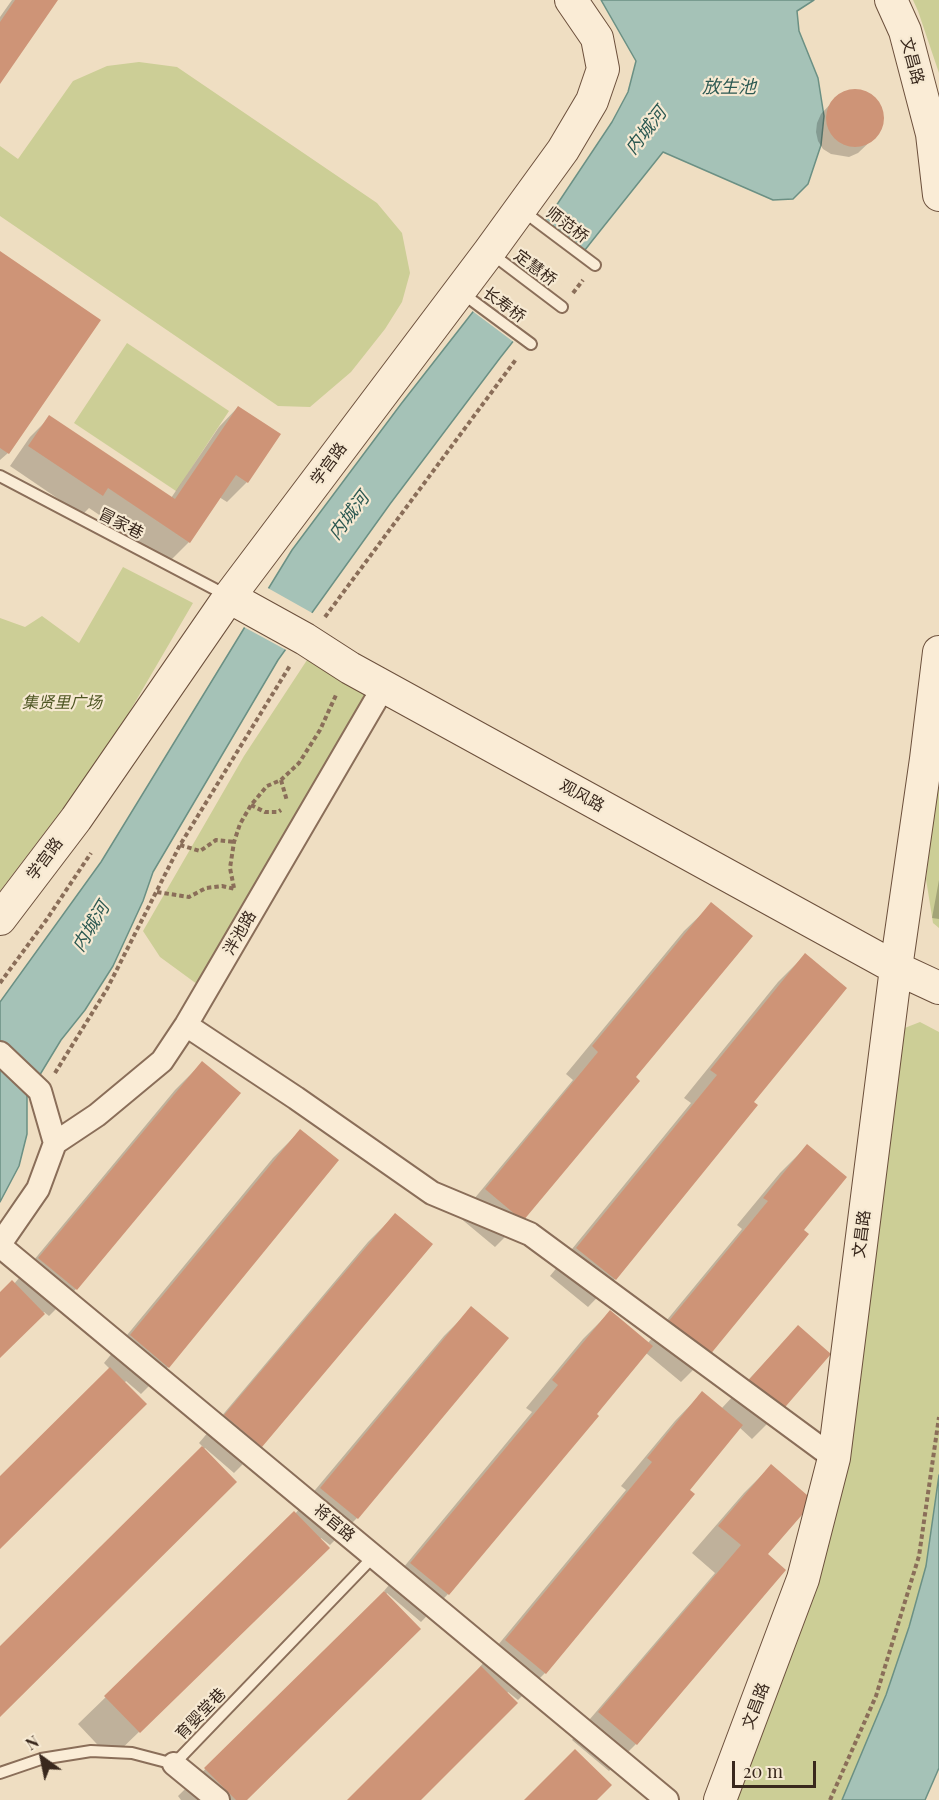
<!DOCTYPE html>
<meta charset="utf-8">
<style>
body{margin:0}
#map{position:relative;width:939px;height:1800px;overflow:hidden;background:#efdec2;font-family:"Playfair Display",serif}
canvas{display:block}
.north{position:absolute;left:12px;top:1728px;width:60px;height:60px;-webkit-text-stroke:4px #f6e9d2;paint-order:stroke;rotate:327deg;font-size:16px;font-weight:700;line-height:24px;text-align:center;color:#39281d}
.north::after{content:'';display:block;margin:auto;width:21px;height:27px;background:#39281d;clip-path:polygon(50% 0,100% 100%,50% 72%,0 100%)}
.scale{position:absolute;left:732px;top:1761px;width:84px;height:27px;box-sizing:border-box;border:3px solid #39281d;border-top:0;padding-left:8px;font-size:18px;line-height:21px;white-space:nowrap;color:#39281d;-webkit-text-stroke:4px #f6e9d2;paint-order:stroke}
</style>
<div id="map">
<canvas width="939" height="1800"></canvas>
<div class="north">N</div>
<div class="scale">20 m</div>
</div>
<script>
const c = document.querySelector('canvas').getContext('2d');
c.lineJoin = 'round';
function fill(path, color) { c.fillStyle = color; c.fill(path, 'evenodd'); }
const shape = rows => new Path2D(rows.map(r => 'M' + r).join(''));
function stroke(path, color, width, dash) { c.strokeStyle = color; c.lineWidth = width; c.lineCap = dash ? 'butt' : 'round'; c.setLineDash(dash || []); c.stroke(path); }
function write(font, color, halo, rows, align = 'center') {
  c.font = font + ' "Playfair Display","Noto Sans SC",serif'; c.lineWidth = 4.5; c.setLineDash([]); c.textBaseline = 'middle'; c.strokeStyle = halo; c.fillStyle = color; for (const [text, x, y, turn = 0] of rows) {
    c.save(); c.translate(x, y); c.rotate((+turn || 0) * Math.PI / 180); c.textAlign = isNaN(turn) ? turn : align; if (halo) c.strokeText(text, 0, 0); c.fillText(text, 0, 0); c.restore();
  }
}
fill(shape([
 [913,0,939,0,939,73,918,11],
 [139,62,177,67,377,203,402,233,410,273,402,302,385,329,351,372,310,407,278,406,0,216,0,146,18,159,73,81,107,66],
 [127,343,229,411,176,491,74,423],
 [123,567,193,603,106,752,0,891,0,618,25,627,42,616,79,643],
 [309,657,373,700,201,987,160,957,143,931,244,756],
 [939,767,939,928,933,923,926,879],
 [920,1022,939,1032,939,1475,926,1566,909,1627,886,1695,842,1800,731,1800,843,1489,859,1393,897,1031]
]), '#ccce96');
const water = shape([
 [601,0,814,0,797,11,799,31,818,78,824,116,821,145,808,184,793,199,773,200,663,152,592,241,500,358,390,504,278,660,153,872,143,901,113,966,85,1010,61,1040,27,1096,27,1134,19,1166,0,1202,0,1002,101,862,292,550,401,404,558,203,612,122,628,92,636,61,601,0],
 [939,1475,939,1768,925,1800,842,1800,886,1695,909,1627,926,1566,939,1475]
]);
fill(water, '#a5c2b7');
stroke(water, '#6b9084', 1.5);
fill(shape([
 [541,221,549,223,587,252,515,343,471,310],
 [266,587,314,614,288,651,242,626]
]), '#efdec2');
fill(shape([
 [12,0,56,0,0,82,0,17],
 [856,91,872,97,882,111,880,128,876,136,858,153,849,157,831,154,823,149,818,141,816,132,817,123,821,114,838,96,847,92],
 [0,253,8,453,0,460],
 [238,407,247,482,227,502,219,497,189,542,169,562,89,508,82,515,10,466,30,437,50,417,171,498,219,427],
 [939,880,939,919,932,918],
 [712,904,634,1078,522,1220,495,1247,459,1217,573,1080,566,1074,684,931],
 [805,955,752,1102,756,1106,615,1279,588,1307,550,1276,691,1103,684,1098,778,982],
 [202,1063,76,1289,49,1316,44,1312,0,1356,0,1294,14,1284,175,1090],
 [300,1131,168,1367,141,1394,126,1381,0,1547,0,1478,110,1369,104,1363,273,1158],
 [807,1146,802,1230,708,1355,681,1382,646,1353,595,1414,597,1416,448,1594,421,1622,387,1593,245,1800,181,1800,178,1796,385,1592,384,1591,532,1412,526,1408,583,1339,610,1312,648,1343,742,1229,737,1225,780,1173],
 [395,1215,261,1446,234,1473,205,1448,0,1715,0,1648,203,1447,199,1443,368,1242],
 [471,1309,507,1338,357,1518,330,1545,321,1538,301,1575,111,1759,78,1724,295,1514,444,1336],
 [798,1327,779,1412,752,1439,739,1427,545,1673,518,1700,508,1692,419,1800,350,1800,479,1668,626,1490,621,1486,675,1421,702,1393,721,1409],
 [771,1466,766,1555,784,1571,636,1744,609,1771,572,1740,715,1573,692,1553,744,1493]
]), '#0003');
fill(shape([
 [15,0,58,0,0,84,0,22],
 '826 118a29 29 0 1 1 58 0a29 29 0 1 1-58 0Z',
 [0,251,101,320,9,454,0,448],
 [238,406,281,434,248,483,236,475,190,543,108,488,103,496,28,446,49,415,175,499],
 [711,902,753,936,636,1077,640,1081,523,1221,485,1189,598,1052,592,1046],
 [805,953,847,988,754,1102,758,1105,616,1280,576,1248,717,1075,710,1070],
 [202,1061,241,1093,77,1290,38,1258],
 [300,1129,339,1160,169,1368,130,1335],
 [807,1144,847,1177,804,1230,809,1234,709,1356,668,1322,768,1201,763,1198],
 [395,1213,433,1244,262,1447,224,1415],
 [12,1280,45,1314,0,1358,0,1292],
 [471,1306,509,1338,358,1519,320,1488],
 [610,1310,653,1346,597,1414,599,1416,449,1595,410,1563,558,1385,552,1380],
 [798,1325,831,1354,780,1413,746,1383],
 [110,1367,147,1404,0,1549,0,1476],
 [702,1391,743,1425,690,1490,695,1494,546,1674,505,1640,652,1462,647,1458],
 [202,1446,237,1482,0,1717,0,1646],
 [771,1464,814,1501,768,1554,786,1570,637,1745,598,1712,741,1545,718,1526],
 [294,1511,330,1548,140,1733,104,1696],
 [384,1591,421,1629,247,1800,236,1800,204,1768],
 [481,1666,518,1703,421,1800,347,1800],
 [575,1749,612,1785,597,1800,524,1800]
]), '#ce9477');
const lane = shape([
 [523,211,595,265],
 [492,254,562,307],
 [462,293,531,344],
 [0,476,226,595],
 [0,1773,41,1759,91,1751,132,1753,174,1764,374,1556]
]);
const street = shape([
 [186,1025,296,1098,432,1193,530,1234,834,1458],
 [0,1053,40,1091,55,1143,38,1189,0,1244],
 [55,1143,97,1115,162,1061,186,1025,384,686],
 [0,1246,667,1800],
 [174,1764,218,1800]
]);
const secondary = shape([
 [891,0,905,31,932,134,939,195],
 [229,597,305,639,350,668,896,968,939,988],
 [0,919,76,819,229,597,489,252,563,150,592,101,603,69,597,38,571,0],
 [720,1800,803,1579,834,1458,896,968,926,759,939,652]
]);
stroke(lane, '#8a6e59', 14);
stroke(street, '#8a6e59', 26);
stroke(secondary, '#6c503c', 34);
stroke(shape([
 [573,293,583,280],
 [325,617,517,358],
 [281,780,287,801],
 [251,805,265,812,278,812,281,810],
 [180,845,200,851,216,840,234,842],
 [234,888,230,868,234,842,240,824,251,805,267,786,281,780,299,763,320,730,336,695],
 [157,892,189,897,206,888,222,886,235,889],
 [0,983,47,919,91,853],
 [55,1073,107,989,180,845,291,664],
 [830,1800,876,1696,919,1556,939,1417]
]), '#8a6e59', 4, [4.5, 3]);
stroke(lane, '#faecd6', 10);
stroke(street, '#faecd6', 22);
stroke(secondary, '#faecd6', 32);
write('16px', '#39281d', '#f6e9d2', [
 ["文昌路",912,61,75],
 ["师范桥",567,225,37],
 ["定慧桥",535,268,37],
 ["长寿桥",504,305,36],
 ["学宫路",329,464,-53],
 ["冒家巷",121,524,27],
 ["观风路",582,796,29],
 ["学宫路",45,859,-53],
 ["泮池路",240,933,-60],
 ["文昌路",862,1234,-83],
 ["将官路",334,1523,40],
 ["文昌路",756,1706,-69],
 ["育婴堂巷",201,1714,-46]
]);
write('italic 16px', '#4e5623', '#f6e9d2', [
 ["集贤里广场",62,703]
]);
write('italic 18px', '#2c5952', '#f6e9d2', [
 ["放生池",729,87],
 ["内城河",646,131,-52],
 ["内城河",349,516,-53],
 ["内城河",91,927,-59]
]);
</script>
